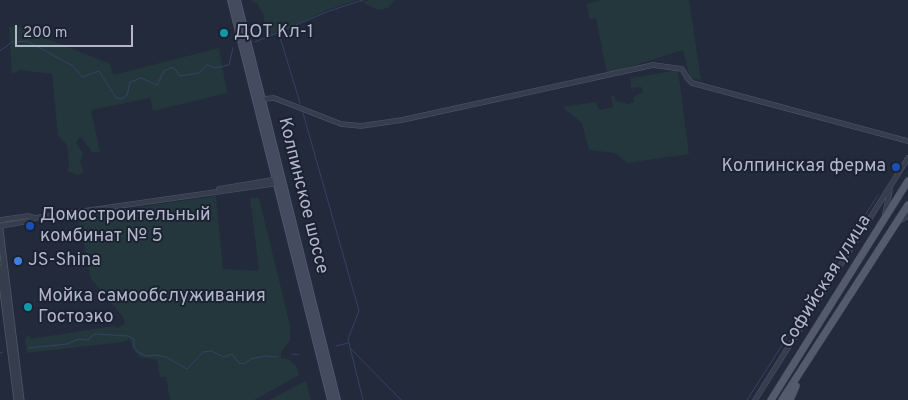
<!DOCTYPE html>
<meta charset="utf-8">
<style>
body{margin:0}
#map{position:relative;width:908px;height:400px;overflow:hidden;background:#222a3c;font-family:Overpass,sans-serif}
canvas{display:block}
.scale{position:absolute;left:15px;top:25px;width:118px;height:22px;box-sizing:border-box;border:2px solid #b1b7c8;border-top:0;padding-left:6px;font-size:15px;line-height:18px;white-space:nowrap;color:#b1b7c8;-webkit-text-stroke:4px #1b2231;paint-order:stroke}
</style>
<div id="map">
<canvas width="908" height="400"></canvas>
<div class="scale">200 m</div>
</div>
<script>
const c = document.querySelector('canvas').getContext('2d');
c.lineJoin = 'round';
function fill(path, color) { c.fillStyle = color; c.fill(path, 'evenodd'); }
const shape = rows => new Path2D(rows.map(r => 'M' + r).join(''));
function stroke(path, color, width, dash) { c.strokeStyle = color; c.lineWidth = width; c.lineCap = dash ? 'butt' : 'round'; c.setLineDash(dash || []); c.stroke(path); }
function write(font, color, halo, rows, align = 'center') {
  c.font = font + ' Overpass,sans-serif'; c.lineWidth = 4; c.setLineDash([]); c.textBaseline = 'middle'; c.strokeStyle = halo; c.fillStyle = color; for (const [text, x, y, turn = 0] of rows) {
    c.save(); c.translate(x, y); c.rotate((+turn || 0) * Math.PI / 180); c.textAlign = isNaN(turn) ? turn : align; if (halo) c.strokeText(text, 0, 0); c.fillText(text, 0, 0); c.restore();
  }
}
fill(shape([
 [251,0,357,0,327,10,268,38,265,36,264,15,256,2,253,3],
 [369,0,395,0,388,8,378,10,362,2],
 [601,0,689,0,701,80,690,78,683,50,607,74,596,18,589,19,587,4],
 [16,26,110,64,113,75,219,48,227,93,153,111,150,98,91,110,100,152,92,152,82,138,79,137,76,143,83,153,80,162,84,172,78,175,67,171,69,164,67,145,58,136,52,74,20,70,12,74,9,27],
 [678,70,689,154,627,163,615,153,589,150,582,123,562,107,596,102,599,110,613,107,611,96,614,95,616,101,628,104,634,102,633,97,643,92,641,87,631,88,631,78],
 [216,196,223,269,257,271,259,269,250,198,259,198,290,325,290,340,281,352,281,358,288,359,297,367,299,375,254,400,170,400,166,377,160,377,157,360,140,357,132,348,130,339,123,342,27,353,25,339,29,335,30,339,114,326,117,328,125,324,123,317,91,279,78,216],
 [306,381,311,400,269,400]
]), '#24373d');
stroke(shape([
 [279,34,300,103],
 [255,42,329,11,363,0],
 [0,51,12,42,27,41,73,66,82,77,99,71,116,98,122,99,127,95,130,82,141,78,157,85,164,71,173,67,180,76,199,73,207,65,215,68,229,65,233,48],
 [303,113,359,311,348,339,363,400],
 [336,346,348,343],
 [28,348,67,344,79,339,88,340,94,334,128,336,134,339,134,347,138,352,146,356,156,355,166,357,187,369,203,352,211,351,224,357,232,354,239,363,244,364,251,359,264,356,277,357],
 [350,348,401,400],
 [0,353,3,352],
 [292,354,299,355],
 [747,400,878,195]
]), '#354364', 1);
const minor = shape([
 [263,99,274,98,341,124,361,126,402,120,653,65,682,69,688,79,692,83,908,141],
 [219,189,278,179],
 [885,214,890,190],
 [0,220,28,216,35,218],
 [899,221,908,216],
 [0,226,29,221,35,218,279,183],
 [755,400,908,158]
]);
const tertiary = shape([
 [0,230,21,400],
 [0,268,17,400]
]);
const secondary = shape([
 [231,0,331,400],
 [237,0,337,400]
]);
const primary = shape([
 [771,400,908,181],
 [782,400,908,205],
 [790,400,796,386]
]);
stroke(minor, '#515767', 5.5);
stroke(tertiary, '#515767', 7);
stroke(secondary, '#515767', 8);
stroke(primary, '#3f4655', 8);
stroke(minor, '#363d4c', 4.5);
stroke(tertiary, '#363d4c', 5.5);
stroke(secondary, '#444b5f', 6);
stroke(primary, '#545b6c', 7);
for (const [x, y, r, color] of [
 [224,33,5,"#0f9aa8"],
 [896,167,5,"#1a4fb4"],
 [30,226,5,"#1a4fb4"],
 [18,261,5,"#3f7fe0"],
 [28,307,5,"#0f9aa8"]
]) { const dot = new Path2D(); dot.arc(x, y, r, 0, 2 * Math.PI); c.fillStyle = color; c.fill(dot); stroke(dot, '#1b2231', 2); }
write('18px', '#b1b7c8', '#1b2231', [
 ["ДОТ Кл-1",234,33],
 ["Колпинская ферма",886,167,"right"],
 ["Домостроительный",40,216],
 ["комбинат № 5",40,237],
 ["JS-Shina",28,261],
 ["Мойка самообслуживания",38,297],
 ["Гостоэко",38,318]
], 'left');
write('18px', '#b1b7c8', '#1b2231', [
 ["Колпинское шоссе",302,196,76],
 ["Софийская улица",827,282,-58]
]);
</script>
